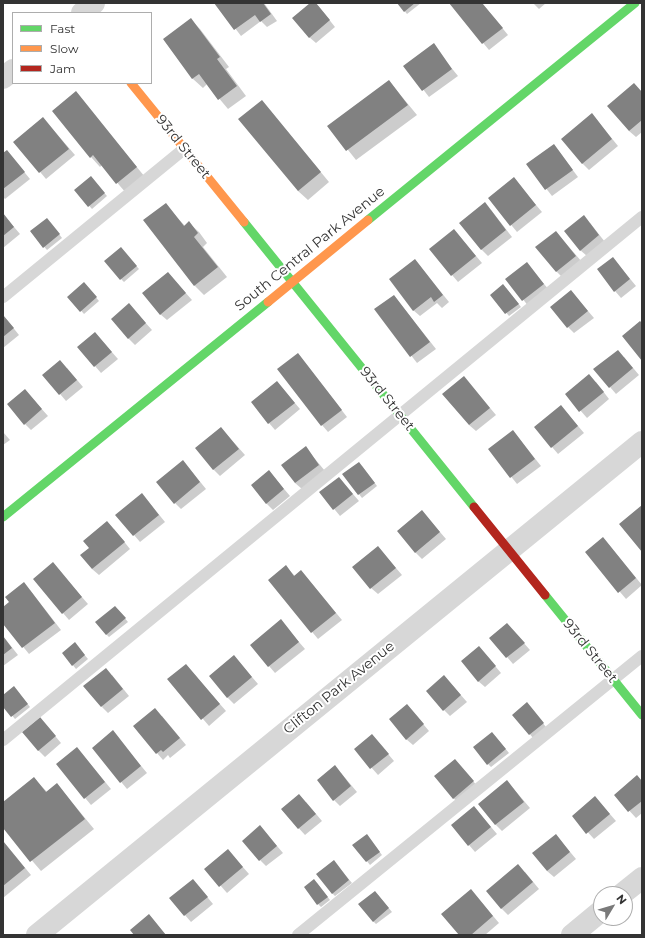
<!DOCTYPE html>
<style>
body{margin:0}
#map{position:relative;width:645px;height:938px;overflow:hidden;background:#fff;font-family:Montserrat,sans-serif}
canvas{display:block}
.frame{position:absolute;inset:0;border:4px solid #333;pointer-events:none}
.legend{position:absolute;left:12px;top:12px;width:140px;height:72px;box-sizing:border-box;background:#fff;border:1px solid #adadad;margin:0;padding:5px 7px;list-style:none;font-size:12px;color:#333}
.legend li{display:flex;align-items:center;gap:8px;height:20px}
.legend b{width:20px;border:1px solid #adadad}
.north{position:absolute;left:593px;top:886px;width:40px;height:40px;box-sizing:border-box;background:#fff;border:1px solid #adadad;border-radius:50%;rotate:52deg;font-size:11px;font-weight:700;line-height:16px;text-align:center;color:#333}
.north::after{content:'';display:block;margin:auto;width:14px;height:18px;background:#7a7a7a;clip-path:polygon(50% 0,100% 100%,50% 72%,0 100%)}
</style>
<div id="map">
<canvas width="645" height="938"></canvas>
<div class="frame"></div>
<ul class="legend">
<li><b style="height:5px;background:#63d668"></b>Fast</li>
<li><b style="height:5px;background:#ff974d"></b>Slow</li>
<li><b style="height:5px;background:#b3261e"></b>Jam</li>
</ul>
<div class="north">N</div>
</div>
<script>
const c = document.querySelector('canvas').getContext('2d');
c.lineJoin = 'round';
function fill(path, color) { c.fillStyle = color; c.fill(path, 'evenodd'); }
const shape = rows => new Path2D(rows.map(r => 'M' + r).join(''));
function stroke(path, color, width, dash) { c.strokeStyle = color; c.lineWidth = width; c.lineCap = dash ? 'butt' : 'round'; c.setLineDash(dash || []); c.stroke(path); }
function write(font, color, halo, rows, align = 'center') {
  c.font = font + ' Montserrat,sans-serif'; c.lineWidth = 4; c.setLineDash([]); c.textBaseline = 'middle'; c.strokeStyle = halo; c.fillStyle = color; for (const [text, x, y, turn = 0] of rows) {
    c.save(); c.translate(x, y); c.rotate((+turn || 0) * Math.PI / 180); c.textAlign = isNaN(turn) ? turn : align; if (halo) c.strokeText(text, 0, 0); c.fillText(text, 0, 0); c.restore();
  }
}
fill(shape([
 [216,3,264,3,277,21,267,27,261,21,241,36],
 [312,3,315,3,320,8,335,27,316,43,309,37],
 [398,3,421,3,407,14],
 [450,3,482,3,508,35,489,50],
 [533,3,546,3,539,9],
 [191,20,200,29,229,67,226,69,246,96,228,109,207,84,203,88,193,79,164,40],
 [433,45,458,76,429,97,405,66],
 [389,81,417,115,356,160,329,126],
 [642,92,642,132,636,137,629,131],
 [76,93,145,177,126,193,102,165,100,167,91,157],
 [262,101,329,182,308,200,298,191],
 [592,114,618,146,589,170,582,163],
 [43,118,75,155,46,179,15,142],
 [554,145,578,177,552,196,527,164],
 [7,151,30,179,5,199,3,197,3,155],
 [514,179,542,212,517,232,489,198],
 [93,180,107,196,92,209,75,190],
 [165,204,185,226,189,223,199,232,207,243,203,247,227,277,204,295,195,286],
 [491,210,512,237,488,256,481,249],
 [3,214,20,234,3,248],
 [50,222,62,238,47,250,31,232],
 [590,223,605,242,587,256,580,250],
 [454,230,482,263,458,282,430,249],
 [556,232,582,262,563,278,556,271],
 [124,252,139,269,124,282,121,279],
 [613,258,636,286,621,298,615,291],
 [415,260,449,302,442,308,437,303,420,316,413,310],
 [527,264,550,291,529,307,507,279],
 [168,273,192,300,167,320,160,314],
 [87,287,99,301,84,314,69,297],
 [506,288,521,307,509,316,491,295],
 [571,291,594,318,574,333,568,327],
 [394,296,436,349,417,363,376,310],
 [135,311,152,330,135,345,128,338],
 [3,315,19,335,3,348],
 [95,333,118,359,101,373,95,366],
 [298,354,347,417,328,432,322,425],
 [624,357,639,375,616,394,610,387],
 [67,368,83,387,66,401,44,375],
 [596,382,609,399,587,418,566,394],
 [470,384,496,415,476,431,469,425],
 [283,389,300,409,275,430,269,423],
 [31,397,48,416,31,430,25,424],
 [567,413,584,433,558,454,535,427],
 [221,428,245,455,220,476,213,469],
 [513,431,541,466,517,484,489,449],
 [3,432,10,440,3,445],
 [306,448,325,471,302,489,295,483],
 [362,466,377,486,362,498,344,475],
 [189,468,206,489,181,509,175,503],
 [269,471,290,496,273,510,266,503],
 [339,478,359,501,340,516,321,493],
 [148,501,165,522,140,542,117,515],
 [422,511,446,539,422,559,415,552],
 [114,529,130,549,99,575,92,569],
 [609,545,642,585,626,599,586,552],
 [378,547,402,575,378,594,371,588],
 [53,564,88,604,69,620,63,613],
 [286,567,295,576,307,578,342,620,318,639,269,580],
 [30,590,61,630,29,654,3,622,3,608],
 [118,610,128,622,109,637,106,634],
 [281,621,305,649,275,673,251,645],
 [507,624,530,650,513,664,491,638],
 [3,636,18,655,3,666],
 [78,647,88,659,76,669,63,653],
 [485,654,501,673,485,687,478,681],
 [234,656,258,684,234,704,227,697],
 [186,665,226,711,209,726,169,679],
 [112,675,129,696,108,713,102,707],
 [444,676,467,702,450,716,444,710],
 [17,691,30,707,15,719,3,705,3,696],
 [530,707,546,727,533,738,514,715],
 [413,712,429,731,413,745,406,739],
 [162,716,186,745,170,758,168,755,163,760,157,753],
 [46,725,61,743,45,757,38,750],
 [113,732,147,773,127,789,93,748],
 [495,736,509,753,491,767,488,764],
 [378,742,394,761,378,775,355,749],
 [77,748,111,789,91,805,57,764],
 [455,760,479,788,460,804,453,798],
 [341,773,357,792,340,806,334,800],
 [34,778,47,792,57,784,94,829,41,871,3,827,3,803],
 [642,781,642,813,636,818,615,795],
 [513,788,530,808,502,831,495,824],
 [595,797,616,821,594,839,573,816],
 [306,802,322,821,305,835,282,810],
 [474,807,497,834,475,852,469,845],
 [266,833,283,853,266,866,260,860],
 [556,835,576,859,554,877,547,871],
 [369,838,382,855,370,865,354,845],
 [3,841,31,875,3,898],
 [234,857,249,874,227,893,206,869],
 [337,865,352,883,335,896,332,893],
 [525,872,539,889,508,915,501,908],
 [317,883,330,900,321,907,318,904],
 [199,887,213,904,191,922,171,899],
 [378,895,392,912,376,924,373,921],
 [477,897,499,923,485,935,460,935]
]), '#0003');
fill(shape([
 [214,3,263,3,271,14,260,22,255,15,234,30],
 [310,3,316,3,330,20,309,38,292,18],
 [397,3,415,3,404,12],
 [449,3,482,3,503,28,482,44],
 [191,18,220,57,217,59,237,86,218,100,199,74,192,79,163,39],
 [434,43,452,69,422,91,403,66],
 [389,80,408,105,346,151,327,126],
 [634,83,642,92,642,120,629,131,607,106],
 [76,91,137,167,116,184,93,155,90,158,52,111],
 [262,100,321,172,298,191,238,119],
 [592,113,612,139,582,164,561,139],
 [43,117,69,149,39,173,13,142],
 [554,144,573,170,545,190,526,164],
 [7,150,25,172,3,189,3,153],
 [91,176,105,193,88,207,74,190],
 [514,177,536,205,510,226,488,198],
 [485,202,506,230,481,250,459,223],
 [166,203,184,226,189,221,198,233,194,237,218,267,194,286,143,220],
 [3,213,14,227,3,236],
 [584,215,599,235,580,251,564,231],
 [47,218,60,234,43,248,30,231],
 [454,229,476,256,451,276,429,249],
 [556,231,576,256,556,272,535,247],
 [121,247,137,266,120,280,104,261],
 [613,257,630,279,614,292,597,269],
 [415,259,443,295,434,302,431,297,413,311,389,279],
 [527,262,544,284,522,301,505,279],
 [168,272,186,293,160,315,142,293],
 [84,282,97,297,80,312,67,297],
 [503,284,519,304,505,314,490,295],
 [571,290,588,311,567,328,550,307],
 [394,295,430,342,410,357,374,309],
 [129,303,146,323,128,339,111,319],
 [3,315,14,328,3,337],
 [640,321,642,323,642,361,622,336],
 [95,332,112,352,94,367,77,347],
 [618,350,633,368,609,388,593,369],
 [298,353,342,410,321,426,277,369],
 [60,360,77,380,59,395,42,375],
 [589,374,604,392,579,412,565,394],
 [464,376,490,408,469,425,442,394],
 [277,381,295,403,268,424,251,402],
 [25,389,42,409,24,425,7,404],
 [561,405,578,426,551,448,534,427],
 [221,427,239,449,213,470,195,448],
 [513,430,535,459,510,478,488,449],
 [306,446,319,465,295,483,281,465],
 [183,460,200,482,174,504,156,482],
 [359,462,375,483,358,495,342,474],
 [269,470,284,489,266,504,251,485],
 [339,477,353,494,333,510,319,492],
 [142,493,159,515,133,536,115,515],
 [642,505,642,552,619,524],
 [422,510,440,532,415,553,397,531],
 [107,521,125,542,92,569,80,555,89,548,83,541],
 [603,537,636,578,618,593,585,552],
 [378,546,396,568,370,589,352,567],
 [53,562,82,597,62,614,33,579],
 [286,565,294,576,301,570,336,613,311,633,268,580],
 [24,582,55,623,22,648,3,624,3,607,9,602,5,597],
 [115,606,126,618,106,635,95,622],
 [281,619,299,642,268,667,250,645],
 [507,623,525,643,506,658,489,638],
 [3,636,12,648,3,655],
 [75,642,85,655,72,666,62,653],
 [479,646,496,666,478,682,461,661],
 [234,655,252,677,227,698,209,676],
 [186,664,220,704,201,720,167,679],
 [106,668,123,689,101,707,83,686],
 [444,675,461,695,443,711,426,691],
 [14,686,28,704,11,717,3,707,3,695],
 [527,702,544,723,529,735,512,715],
 [407,704,424,724,406,740,389,719],
 [155,708,180,738,163,752,161,750,156,754,133,726],
 [40,717,56,736,38,751,22,732],
 [113,730,141,766,120,783,92,748],
 [492,732,506,749,487,765,473,747],
 [372,734,389,754,370,769,354,749],
 [77,747,105,782,84,799,56,764],
 [455,759,474,781,453,799,434,776],
 [335,765,351,786,333,801,317,780],
 [637,775,642,781,642,801,628,812,614,795],
 [34,777,46,792,57,783,85,819,30,862,3,828,3,802],
 [507,780,524,802,495,825,478,804],
 [299,794,316,814,298,829,281,809],
 [595,796,610,814,586,834,572,816],
 [474,806,491,827,468,846,451,825],
 [260,825,277,846,259,861,242,841],
 [367,834,380,852,366,862,352,845],
 [556,834,570,852,547,871,532,853],
 [3,841,25,868,3,886],
 [228,849,243,867,219,887,204,869],
 [334,860,349,880,332,894,316,874],
 [518,864,533,882,501,909,486,891],
 [193,879,208,897,184,916,169,898],
 [314,879,328,897,317,905,304,887],
 [471,889,493,916,471,935,459,935,441,914],
 [375,891,389,908,373,922,358,904],
 [149,914,166,935,134,935,130,930]
]), '#818181');
stroke(shape([
 [3,297,184,149],
 [3,740,642,217],
 [298,935,642,656]
]), '#d7d7d7', 12);
stroke(shape([
 [82,13,94,3],
 [3,78,13,70],
 [622,894,642,878],
 [37,935,642,442],
 [572,935,601,911]
]), '#d7d7d7', 22);
stroke(shape([
 [368,220,635,3],
 [244,222,474,507],
 [3,517,268,302],
 [545,595,642,715]
]), '#63d668', 9);
stroke(shape([
 [131,83,244,222],
 [268,302,368,220]
]), '#ff974d', 9);
stroke(shape([
 [474,507,545,595]
]), '#b3261e', 9);
write('14px', '#333', '#fff', [
 ["93rd Street",183,147,51],
 ["South Central Park Avenue",310,249,-39],
 ["93rd Street",387,399,51],
 ["93rd Street",590,651,51],
 ["Clifton Park Avenue",339,688,-39]
]);
</script>
